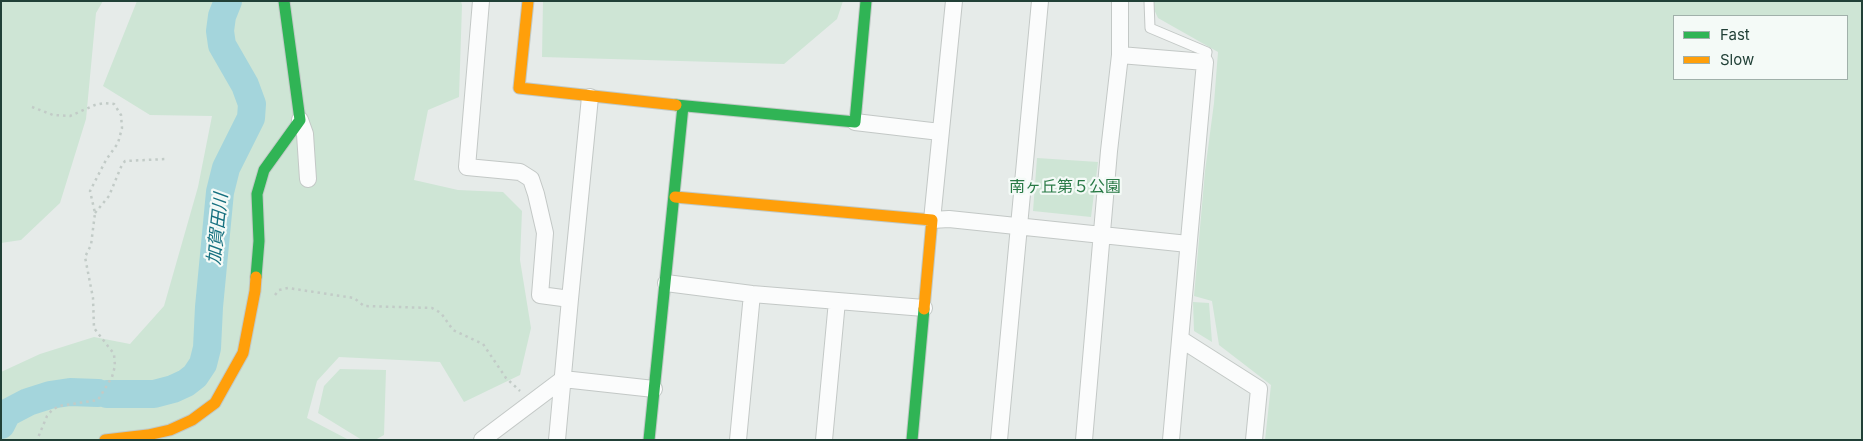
<!DOCTYPE html>
<meta charset="utf-8">
<style>
body{margin:0}
#map{position:relative;width:1863px;height:441px;overflow:hidden;background:#e6ebe9;font-family:Inter,sans-serif}
canvas{display:block}
.frame{position:absolute;inset:0;border:2px solid #214037;pointer-events:none}
.legend{position:absolute;left:1673px;top:15px;width:175px;height:65px;box-sizing:border-box;background:#f4faf7;border:1px solid #a0b0aa;margin:0;padding:6px 9px;list-style:none;font-size:15px;color:#214037}
.legend li{display:flex;align-items:center;gap:10px;height:25px}
.legend b{width:25px;border:1px solid #a0b0aa}
</style>
<div id="map">
<canvas width="1863" height="441"></canvas>
<div class="frame"></div>
<ul class="legend">
<li><b style="height:6px;background:#30b455"></b>Fast</li>
<li><b style="height:6px;background:#ff9f0a"></b>Slow</li>
</ul>
</div>
<script>
const c = document.querySelector('canvas').getContext('2d');
c.lineJoin = 'round';
function fill(path, color) { c.fillStyle = color; c.fill(path, 'evenodd'); }
const shape = rows => new Path2D(rows.map(r => 'M' + r).join(''));
function stroke(path, color, width, dash) { c.strokeStyle = color; c.lineWidth = width; c.lineCap = dash ? 'butt' : 'round'; c.setLineDash(dash || []); c.stroke(path); }
function write(font, color, halo, rows, align = 'center') {
  c.font = font + ' Inter,"Noto Sans JP",sans-serif'; c.lineWidth = 4.5; c.setLineDash([]); c.textBaseline = 'middle'; c.strokeStyle = halo; c.fillStyle = color; for (const [text, x, y, turn = 0] of rows) {
    c.save(); c.translate(x, y); c.rotate((+turn || 0) * Math.PI / 180); c.textAlign = isNaN(turn) ? turn : align; if (halo) c.strokeText(text, 0, 0); c.fillText(text, 0, 0); c.restore();
  }
}
fill(shape([
 [1,1,103,1,96,13,86,119,60,203,21,240,1,243],
 [137,1,461,1,462,5,459,97,428,110,414,180,458,190,503,192,522,211,520,260,531,328,520,375,464,402,440,362,339,357,317,381,307,418,349,440,1,440,1,372,40,354,94,337,130,344,164,306,198,187,212,116,150,115,103,86],
 [543,1,843,1,837,19,784,64,542,57],
 [1150,1,1862,1,1862,440,1265,440,1271,385,1219,345,1212,301,1194,296,1205,171,1214,103,1218,52,1158,18],
 [1674,16,1847,16,1847,79,1674,79],
 [1037,158,1098,162,1091,217,1033,211],
 [1193,302,1209,303,1212,342,1194,331],
 [340,369,386,370,384,435,375,440,362,440,318,413,324,386]
]), '#cee5d5');
stroke(shape([
 [1,407,7,413]
]), '#a4d5dc', 4.5);
stroke(shape([
 [107,394,154,394,173,389,186,383,195,376,203,364,207,348,209,307,220,192,226,168,251,118,252,104,245,85,222,45,220,31,222,16,228,1],
 [1,425,7,413,28,402,50,395,70,392,98,393]
]), '#a4d5dc', 28);
const lane = shape([
 [1149,1,1150,28,1207,52,1205,62]
]);
const street = shape([
 [481,1,467,167,520,172,531,179,536,194,545,233,540,295,570,299,557,440],
 [954,1,932,220,949,219,1188,244],
 [1120,55,1205,62,1171,440],
 [300,120,305,134,308,179],
 [855,122,940,132],
 [666,283,752,294,924,308],
 [570,299,590,97],
 [1182,340,1259,389,1254,440],
 [482,440,563,379,654,389],
 [738,440,752,294],
 [824,440,837,301],
 [999,440,1040,1],
 [1084,440,1109,151,1120,55,1120,1]
]);
const fast = shape([
 [676,105,855,122,866,1],
 [256,277,259,241,257,194,264,170,300,120,284,1],
 [649,440,683,106],
 [912,440,924,309]
]);
const slow = shape([
 [528,1,519,88,676,105],
 [675,197,932,220,924,309],
 [105,440,148,435,170,430,192,420,215,403,243,353,255,291,256,277]
]);
stroke(lane, '#c3c8c6', 11);
stroke(street, '#c3c8c6', 18);
stroke(fast, '#c1c9c6', 13);
stroke(slow, '#c1c9c6', 13);
stroke(shape([
 [32,107,53,115,70,116,95,105,104,103,114,104,121,115,122,128,118,143,106,160,90,191,95,213,91,245,85,257,93,298,94,328,114,354,115,366,112,377,98,400,59,406,52,410,47,416,37,440],
 [95,213,109,196,121,167,125,161,166,159],
 [275,295,279,290,288,288,354,298,364,306,432,308,441,313,453,330,483,344,506,378,520,391]
]), '#c2cbc7', 2.5, [2.5, 4]);
stroke(lane, '#fbfcfc', 9);
stroke(street, '#fbfcfc', 16);
stroke(fast, '#30b455', 11);
stroke(slow, '#ff9f0a', 11);
write('16px', '#297a46', '#f4faf7', [
 ["南ヶ丘第５公園",1065,187]
]);
write('italic 18px', '#177180', '#f4faf7', [
 ["加賀田川",218,229,-84]
]);
</script>
